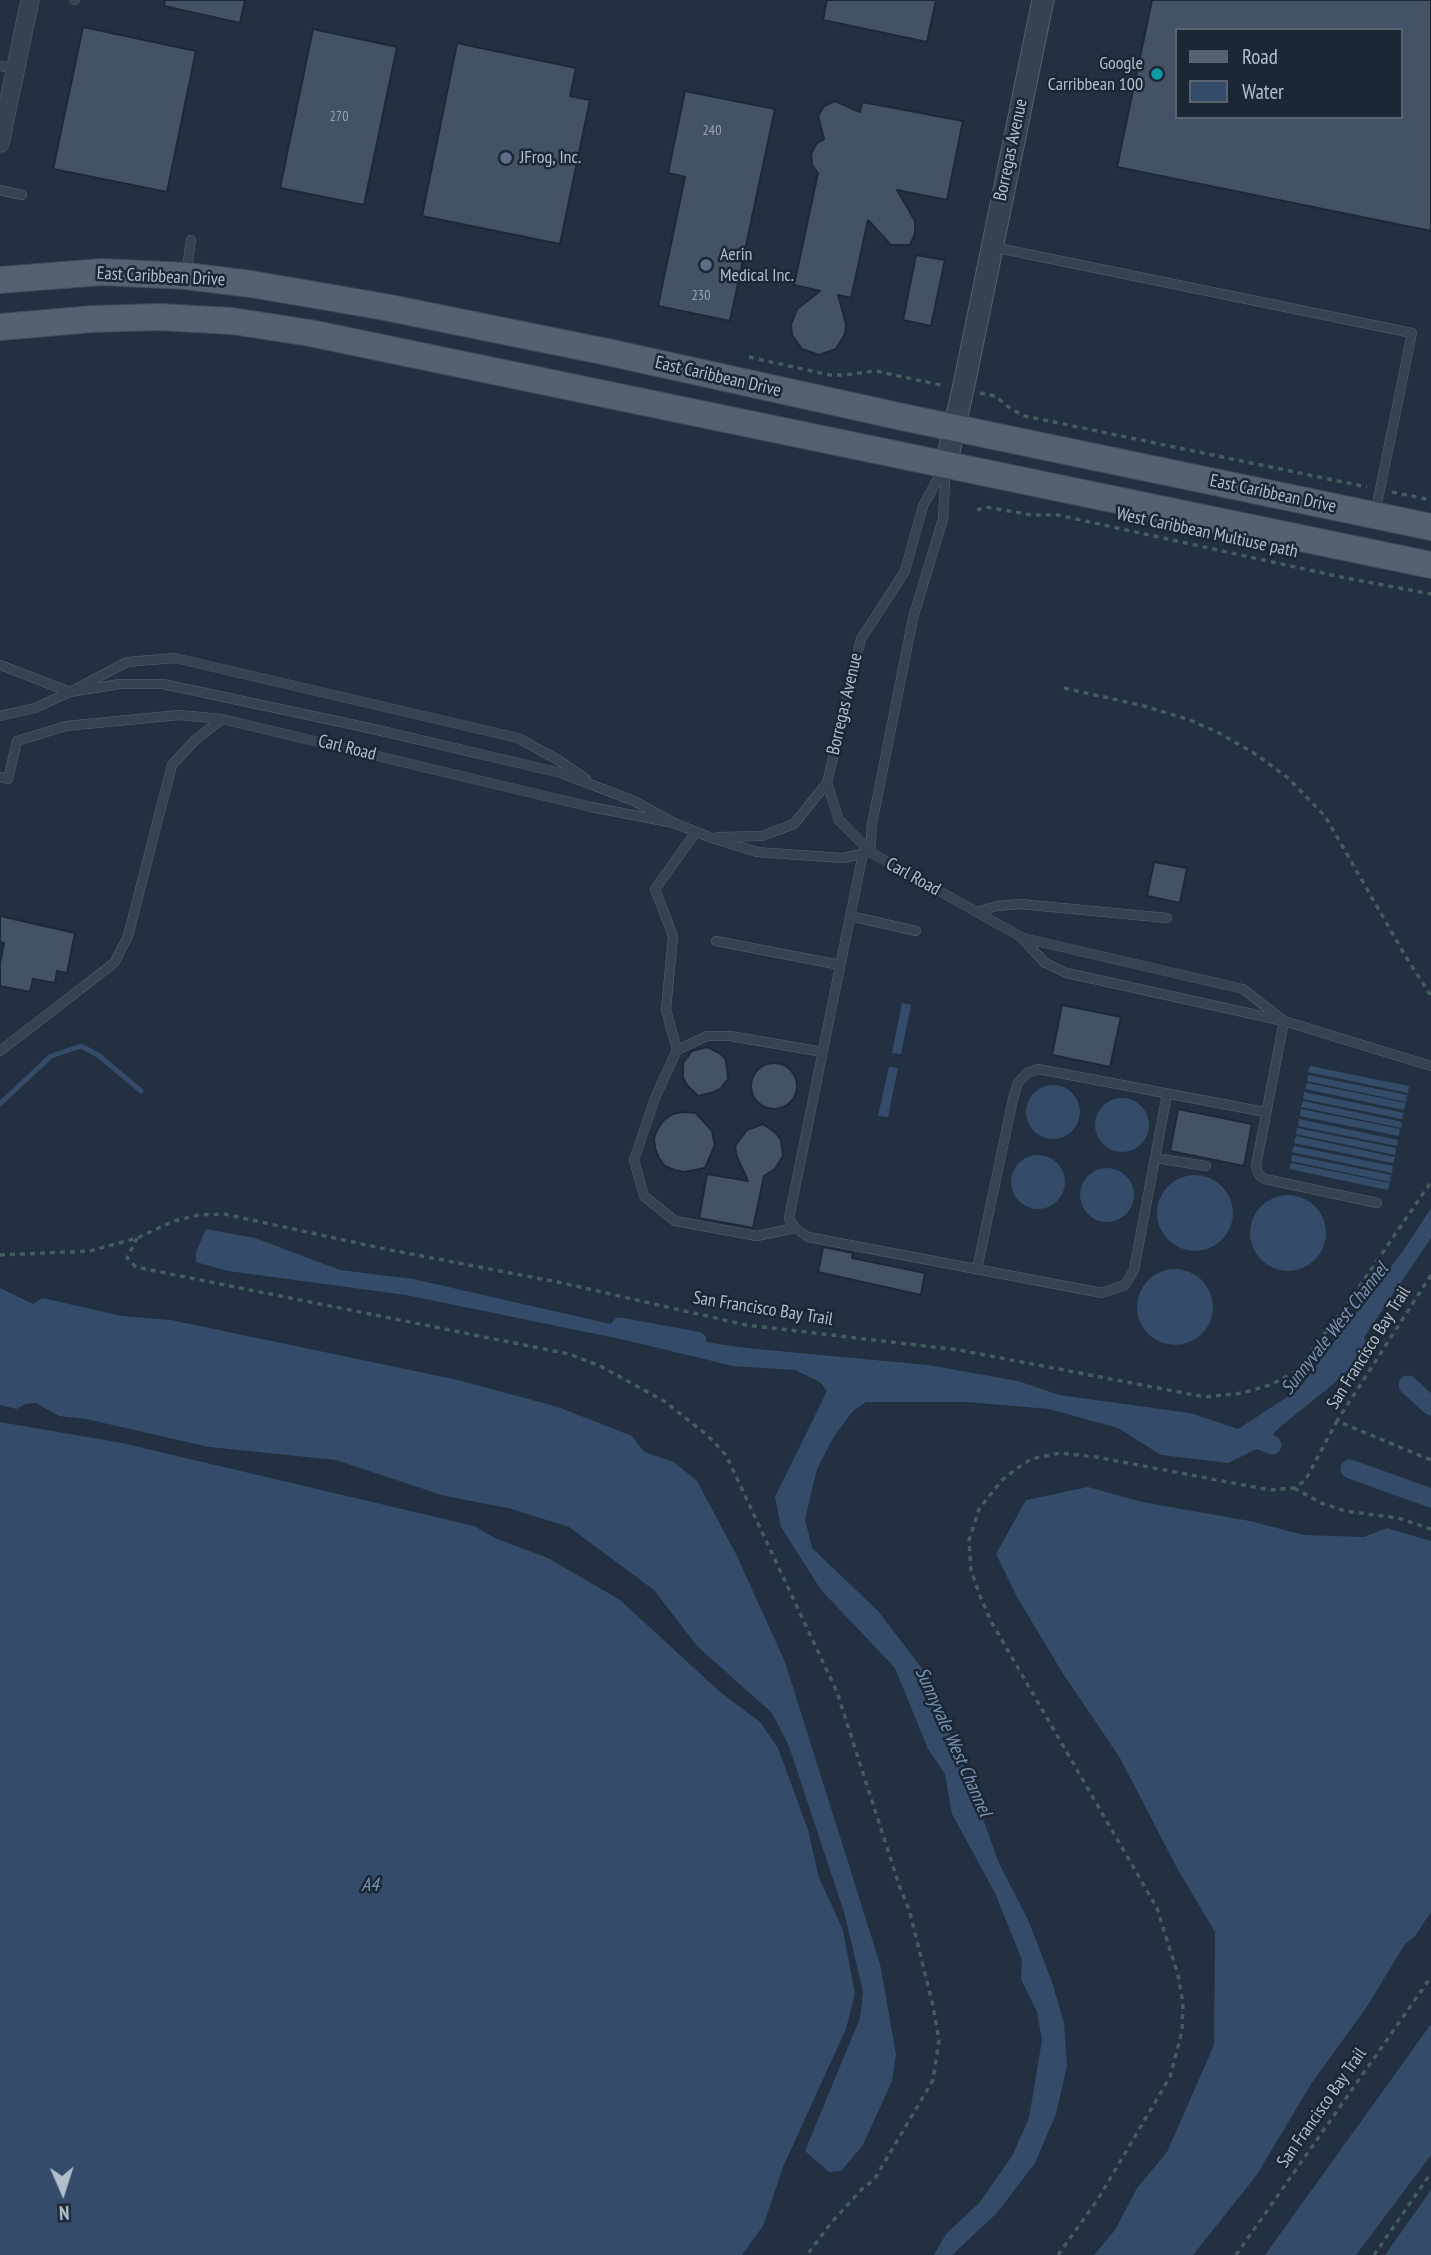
<!DOCTYPE html>
<style>
body{margin:0}
#map{position:relative;width:1431px;height:2255px;overflow:hidden;background:#223041;font-family:"PT Sans Narrow",sans-serif}
canvas{display:block}
.legend{position:absolute;left:1175px;top:28px;width:228px;height:91px;box-sizing:border-box;background:#1c2735;border:2px solid #586371;margin:0;padding:9px 12px;list-style:none;font-size:21px;color:#b3bdcb}
.legend li{display:flex;align-items:center;gap:14px;height:35px}
.legend b{width:35px;border:2px solid #586371}
.north{position:absolute;left:28px;top:2157px;width:70px;height:70px;-webkit-text-stroke:5px #1c2735;paint-order:stroke;rotate:177deg;font-size:19px;font-weight:700;line-height:28px;text-align:center;color:#b3bdcb}
.north::after{content:'';display:block;margin:auto;width:24px;height:32px;background:#b3bdcb;clip-path:polygon(50% 0,100% 100%,50% 72%,0 100%)}
</style>
<div id="map">
<canvas width="1431" height="2255"></canvas>
<ul class="legend">
<li><b style="height:9px;background:#556171"></b>Road</li>
<li><b style="height:19px;background:#344c69"></b>Water</li>
</ul>
<div class="north">N</div>
</div>
<script>
const c = document.querySelector('canvas').getContext('2d');
c.lineJoin = 'round';
function fill(path, color) { c.fillStyle = color; c.fill(path, 'evenodd'); }
const shape = rows => new Path2D(rows.map(r => 'M' + r).join(''));
function stroke(path, color, width, dash) { c.strokeStyle = color; c.lineWidth = width; c.lineCap = dash ? 'butt' : 'round'; c.setLineDash(dash || []); c.stroke(path); }
function write(font, color, halo, rows, align = 'center') {
  c.font = font + ' "PT Sans Narrow",sans-serif'; c.lineWidth = 5; c.setLineDash([]); c.textBaseline = 'middle'; c.strokeStyle = halo; c.fillStyle = color; for (const [text, x, y, turn = 0] of rows) {
    c.save(); c.translate(x, y); c.rotate((+turn || 0) * Math.PI / 180); c.textAlign = isNaN(turn) ? turn : align; if (halo) c.strokeText(text, 0, 0); c.fillText(text, 0, 0); c.restore();
  }
}
fill(shape([
 [902,1003,911,1005,901,1054,892,1053],
 [1310,1066,1409,1086,1408,1093,1308,1072],
 [889,1067,898,1068,888,1117,878,1116],
 [1308,1075,1407,1095,1406,1102,1307,1081],
 [1307,1083,1406,1103,1404,1110,1305,1089],
 '1026 1112a27 27 0 1 1 54 0a27 27 0 1 1-54 0Z',
 [1304,1092,1404,1113,1402,1119,1303,1099],
 '1095 1125a27 27 0 1 1 54 0a27 27 0 1 1-54 0Z',
 [1303,1101,1402,1122,1401,1128,1301,1107],
 [1301,1109,1400,1129,1399,1136,1300,1116],
 [1299,1119,1398,1140,1397,1146,1298,1126],
 [1297,1128,1396,1148,1395,1155,1296,1134],
 [1296,1136,1395,1157,1393,1163,1294,1143],
 [1294,1146,1393,1166,1392,1173,1292,1152],
 [1292,1155,1391,1175,1390,1182,1291,1161],
 '1011 1182a27 27 0 1 1 54 0a27 27 0 1 1-54 0Z',
 [1291,1163,1390,1183,1388,1190,1289,1169],
 '1080 1195a27 27 0 1 1 54 0a27 27 0 1 1-54 0Z',
 '1157 1213a38 38 0 1 1 76 0a38 38 0 1 1-76 0Z',
 '1250 1233a38 38 0 1 1 76 0a38 38 0 1 1-76 0Z',
 [1431,1208,1431,1238,1364,1337,1368,1346,1347,1373,1280,1427,1261,1447,1228,1463,1161,1455,1118,1428,1049,1409,967,1402,866,1402,853,1411,834,1436,817,1469,805,1519,812,1548,878,1611,921,1667,968,1776,998,1861,1029,1922,1052,1982,1064,2023,1067,2066,1056,2114,1035,2163,997,2213,952,2255,934,2255,946,2234,980,2202,1012,2156,1029,2118,1042,2040,1037,2012,1021,1979,1022,1960,995,1893,952,1814,945,1774,928,1749,895,1668,821,1590,781,1527,775,1497,827,1391,820,1382,795,1370,733,1366,625,1340,406,1295,228,1271,196,1262,196,1252,206,1229,255,1238,340,1270,413,1279,659,1335,746,1348,928,1365,1018,1381,1059,1395,1190,1413,1238,1429,1298,1390,1405,1248],
 '1137 1307a38 38 0 1 1 76 0a38 38 0 1 1-76 0Z',
 [0,1288,33,1304,42,1298,122,1316,171,1320,458,1380,558,1407,632,1436,644,1452,674,1462,697,1481,736,1554,785,1662,880,1964,896,2054,892,2081,863,2145,841,2171,829,2172,805,2151,860,2018,863,1991,844,1912,789,1746,772,1713,697,1646,654,1590,569,1527,508,1508,445,1496,336,1460,209,1447,86,1419,59,1416,36,1403,25,1404,17,1409,0,1405],
 [0,1422,122,1443,474,1526,497,1539,548,1558,620,1600,720,1692,760,1722,778,1748,808,1830,819,1878,843,1930,855,1994,846,2029,783,2167,763,2226,742,2255,0,2255],
 [1088,1487,1142,1502,1250,1521,1304,1535,1364,1537,1387,1528,1431,1541,1431,1912,1415,1936,1405,1944,1366,2008,1311,2084,1256,2176,1193,2255,1094,2255,1115,2230,1137,2188,1167,2152,1214,2045,1215,1932,1177,1868,1120,1758,1062,1672,1017,1597,996,1554,1026,1500],
 [1431,2024,1431,2155,1356,2255,1265,2255],
 [1431,2190,1431,2255,1385,2255]
]), '#344c69');
stroke(shape([
 [0,1104,51,1056,81,1046,98,1055,141,1091]
]), '#344c69', 5);
stroke(shape([
 [620,1327,697,1341],
 [1408,1385,1431,1406],
 [1258,1439,1272,1445],
 [1350,1469,1431,1498]
]), '#344c69', 19);
const building = shape([
 [165,0,245,0,240,23,164,6,165,0],
 [827,0,936,0,927,42,823,20,827,0],
 [1152,0,1431,0,1431,231,1117,167,1152,0],
 [1177,30,1401,30,1401,117,1177,117,1177,30],
 [83,27,196,51,167,192,53,169,83,27],
 [313,29,397,47,364,205,280,188,313,29],
 [457,43,576,68,570,96,590,100,560,244,422,216,457,43],
 [685,91,775,109,730,321,658,306,685,177,668,173,685,91],
 [835,101,860,112,862,102,963,121,947,200,897,190,915,221,915,234,910,245,891,245,868,220,851,298,838,295,846,324,845,334,836,349,819,355,802,349,792,335,791,325,797,309,820,291,794,285,818,173,812,165,811,154,816,144,824,139,818,116,824,106,835,101],
 [916,255,945,260,931,326,903,320,916,255],
 [1154,862,1187,868,1180,903,1147,896,1154,862],
 [0,916,75,933,67,973,57,971,55,983,33,979,30,992,0,986,0,963,4,943,0,942,0,916],
 [1062,1005,1121,1017,1110,1067,1052,1055,1062,1005],
 [707,1047,721,1054,726,1060,728,1079,721,1088,714,1092,698,1096,687,1085,683,1078,683,1063,692,1051,707,1047],
 '751 1086a23 23 0 1 1 46 0a23 23 0 1 1-46 0Z',
 [1178,1109,1252,1124,1244,1166,1170,1151,1178,1109],
 [682,1112,696,1113,712,1131,715,1145,705,1168,685,1172,674,1170,665,1166,659,1158,655,1148,654,1138,658,1128,664,1120,673,1114,682,1112],
 [763,1124,777,1134,781,1140,783,1156,775,1169,764,1176,753,1228,699,1218,707,1174,748,1181,737,1157,735,1146,747,1130,763,1124],
 [823,1247,853,1253,852,1258,925,1273,921,1295,818,1272,823,1247]
]);
fill(building, '#435265');
stroke(building, '#1e2937', 2);
const service = shape([
 [74,0,75,0],
 [0,66,16,69],
 [0,190,22,195],
 [993,247,1412,333,1375,514],
 [186,275,191,240],
 [0,665,70,692,127,662,175,658,518,738,558,760,586,779],
 [0,716,35,708,70,692,120,684,163,684,369,728,561,773,634,801,674,823,591,807,222,719,179,715,66,726,17,741,8,779,0,777],
 [827,783,839,820,870,852],
 [674,823,709,837,757,852,843,858,870,852,1023,938,1243,989,1284,1021],
 [696,832,655,889,673,936,666,1010,677,1050,655,1098,634,1160,644,1196,675,1221,757,1236,795,1228],
 [718,837,762,836,794,824,827,783,861,639,905,571,923,506,945,466],
 [870,852,872,824,913,618,943,519,946,467],
 [863,853,789,1218,795,1228,808,1237,1102,1293,1125,1285,1134,1270,1167,1094],
 [976,912,997,906,1020,904,1167,918],
 [850,916,916,931],
 [1023,939,1045,963,1067,973,1284,1021,1431,1066],
 [716,941,840,965],
 [1284,1021,1256,1166,1259,1175,1265,1179,1377,1203],
 [677,1050,707,1036,730,1036,823,1052],
 [0,1051,114,963,128,936,172,765,194,741,222,719],
 [1155,1158,1206,1166],
 [977,1269,1013,1099,1018,1083,1027,1073,1038,1069,1265,1112]
]);
const minor = shape([
 [0,143,30,0]
]);
const tertiary = shape([
 [946,465,965,380,1043,0]
]);
const primary = shape([
 [0,280,102,272,186,276,251,284,385,307,612,353,907,418,1431,527],
 [0,327,93,319,159,317,232,321,310,333,1431,565]
]);
stroke(service, '#55606e', 10);
stroke(minor, '#55606e', 19);
stroke(tertiary, '#55606e', 23);
stroke(primary, '#404b59', 28);
stroke(shape([
 [749,357,830,375,843,375,876,371,945,386],
 [980,393,995,396,1011,409,1025,416,1367,487],
 [1392,492,1431,500],
 [977,510,986,507,1032,515,1058,515,1341,577,1431,594],
 [1064,688,1144,706,1190,720,1219,733,1257,755,1288,778,1325,816,1406,957,1431,996],
 [137,1238,127,1258,136,1267,569,1354,600,1366,664,1401,707,1435,726,1455,837,1692,900,1888,909,1909,933,2006,939,2040,933,2080,874,2180,862,2189,831,2223,807,2255],
 [0,1255,90,1251,137,1238,174,1221,199,1215,224,1214,390,1250,558,1282,746,1325,959,1350,1205,1397,1242,1393,1270,1385,1295,1372,1346,1306,1431,1182],
 [1431,1275,1337,1421,1431,1460],
 [1294,1488,1321,1503,1345,1511,1398,1518,1431,1529],
 [1058,2255,1098,2199,1170,2077,1182,2031,1183,2003,1178,1975,1157,1908,992,1623,980,1596,971,1570,969,1540,979,1509,1002,1480,1016,1469,1031,1459,1060,1453,1096,1457,1270,1490,1293,1488,1305,1481,1337,1421],
 [1236,2255,1431,1977],
 [1374,2255,1431,2173]
]), '#435c5f', 3.5, [5, 5]);
stroke(service, '#374250', 9);
stroke(minor, '#374250', 18);
stroke(tertiary, '#374250', 21);
stroke(primary, '#556171', 26);
for (const [x, y, r, color] of [
 [1157,74,7,"#0f9aa8"],
 [506,158,7,"#5c6f8a"],
 [706,265,7,"#5c6f8a"]
]) { const dot = new Path2D(); dot.arc(x, y, r, 0, 2 * Math.PI); c.fillStyle = color; c.fill(dot); stroke(dot, '#1c2735', 2.5); }
write('14px', '#97a2b2', null, [
 ["270",339,117],
 ["240",712,131],
 ["230",701,296]
]);
write('18px', '#b3bdcb', '#1c2735', [
 ["Google",1143,64,"right"],
 ["Carribbean 100",1143,85,"right"],
 ["JFrog, Inc.",520,158],
 ["Aerin",720,255],
 ["Medical Inc.",720,276]
], 'left');
write('18px', '#b3bdcb', '#1c2735', [
 ["Borregas Avenue",1011,150,-78],
 ["East Caribbean Drive",161,277,3],
 ["East Caribbean Drive",718,377,13],
 ["East Caribbean Drive",1273,494,12],
 ["West Caribbean Multiuse path",1207,533,12],
 ["Borregas Avenue",845,704,-77],
 ["Carl Road",347,748,14],
 ["Carl Road",913,877,29],
 ["San Francisco Bay Trail",763,1309,9],
 ["San Francisco Bay Trail",1369,1348,-58],
 ["San Francisco Bay Trail",1322,2108,-55]
]);
write('italic 19px', '#7894b5', '#1c2735', [
 ["Sunnyvale West Channel",1335,1329,-52],
 ["Sunnyvale West Channel",953,1742,66],
 ["A4",370,1886]
]);
</script>
